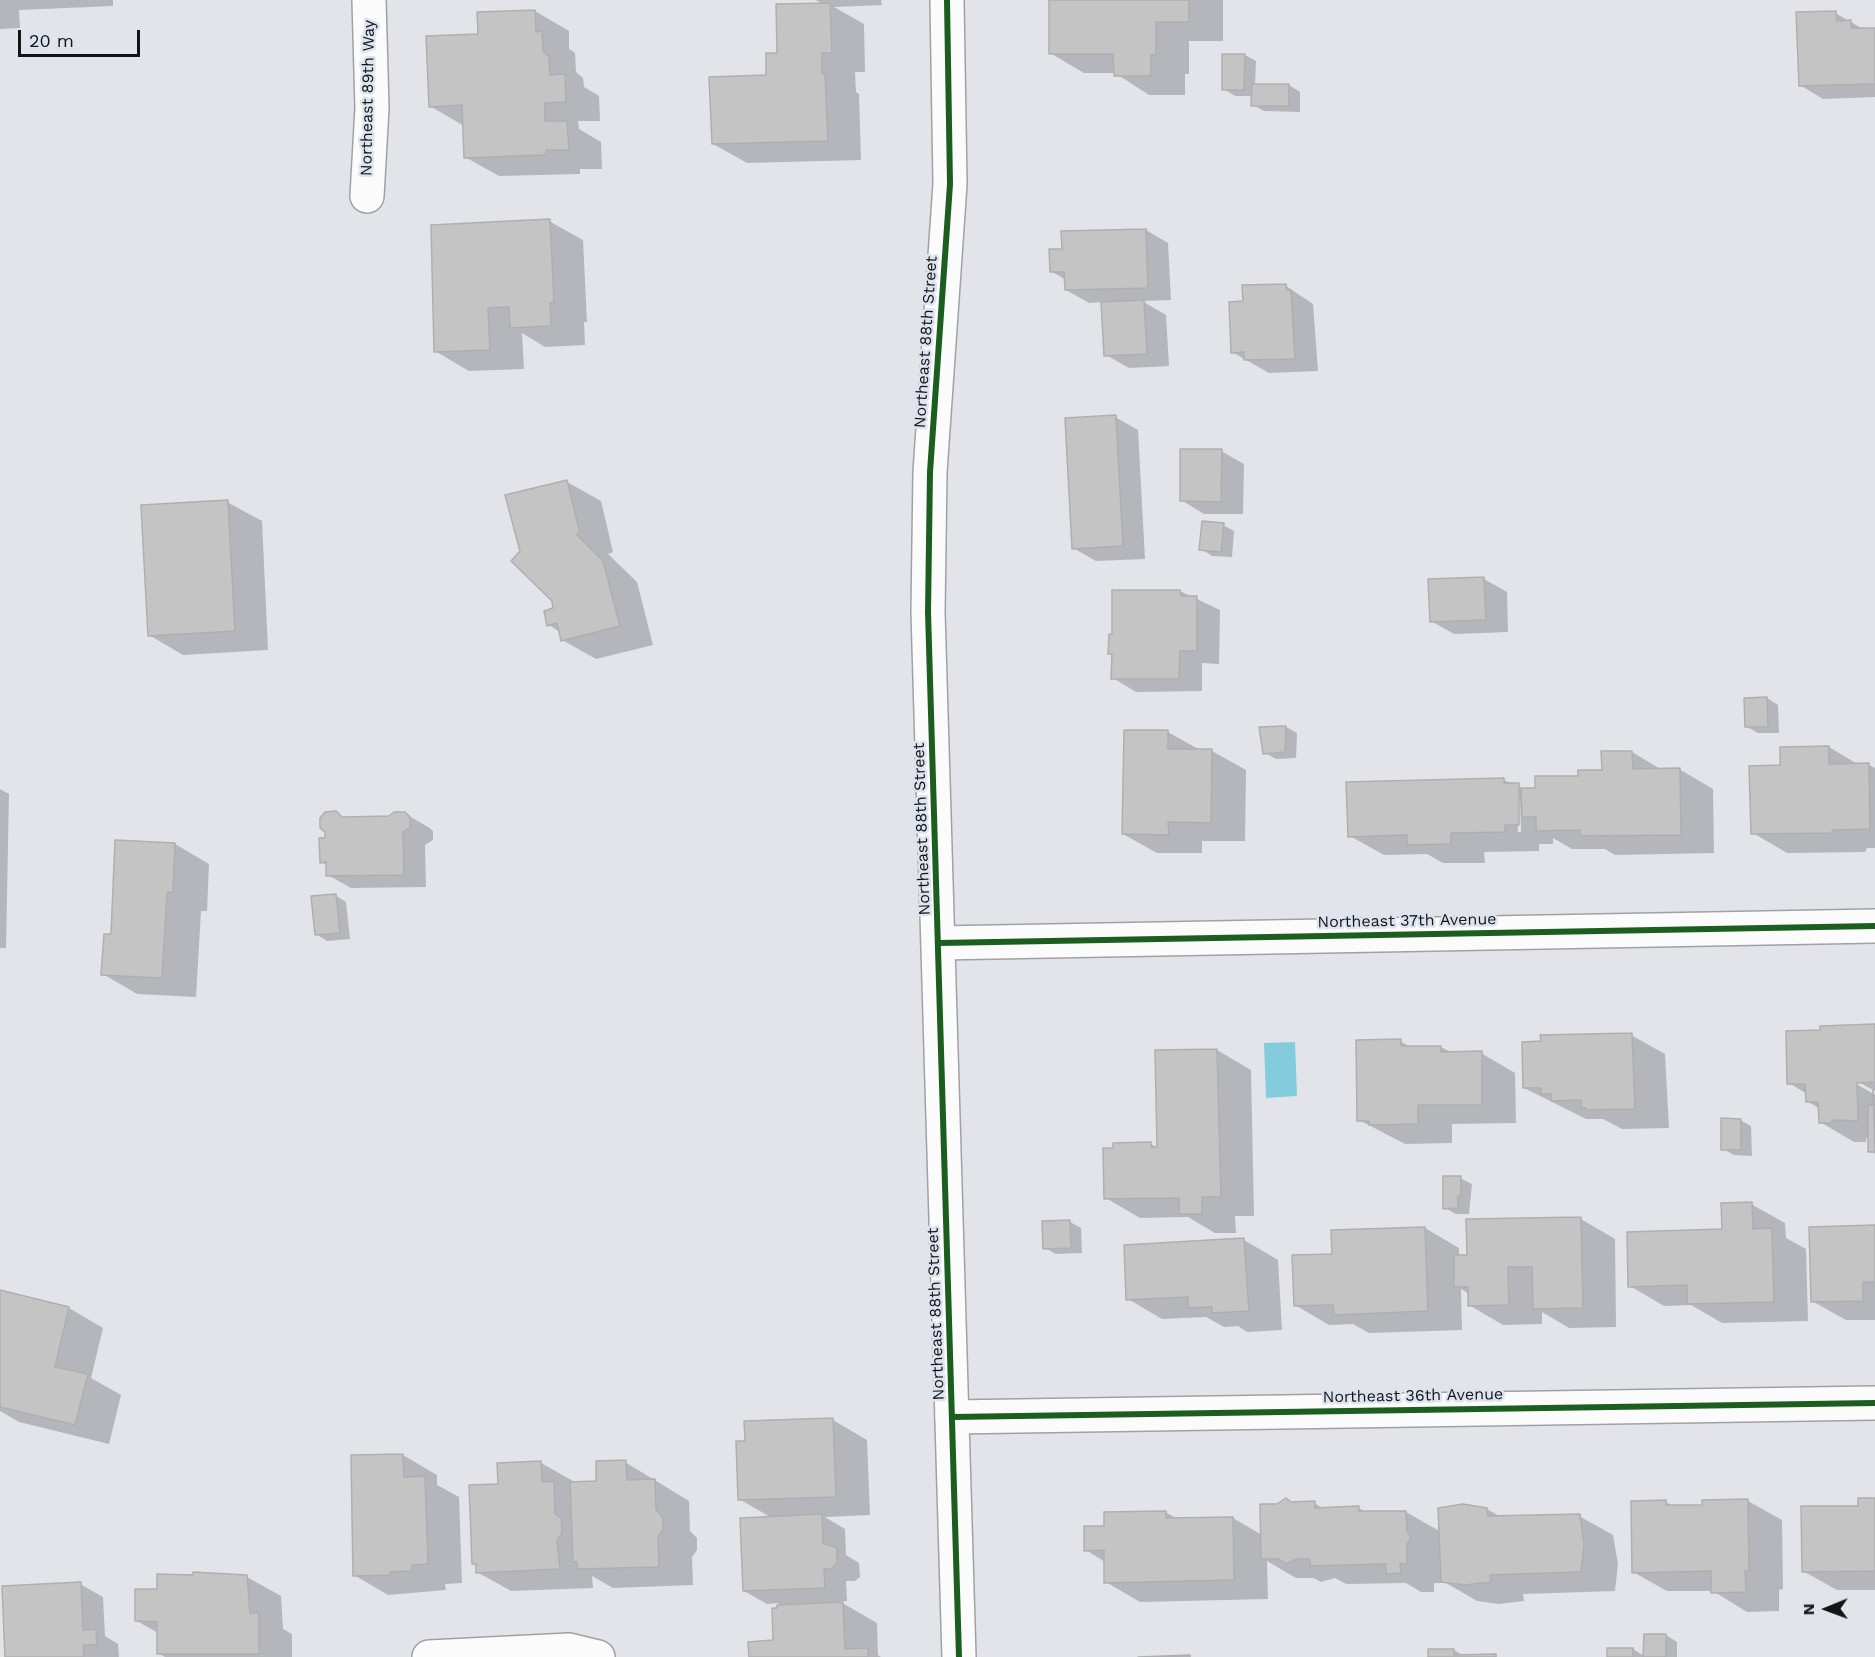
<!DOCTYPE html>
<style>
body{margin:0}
#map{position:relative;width:1875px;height:1657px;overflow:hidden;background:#e2e4ea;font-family:"Work Sans",sans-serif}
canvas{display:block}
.north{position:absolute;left:1797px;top:1579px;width:60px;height:60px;-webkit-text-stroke:4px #dee3ee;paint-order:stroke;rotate:269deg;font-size:16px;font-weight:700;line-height:24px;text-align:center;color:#121417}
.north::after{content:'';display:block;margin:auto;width:21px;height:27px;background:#121417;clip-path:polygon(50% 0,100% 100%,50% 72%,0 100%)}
.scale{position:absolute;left:18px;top:30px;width:122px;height:27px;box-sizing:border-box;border:3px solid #121417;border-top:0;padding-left:8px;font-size:18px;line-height:21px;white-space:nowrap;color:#121417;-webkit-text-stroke:4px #dee3ee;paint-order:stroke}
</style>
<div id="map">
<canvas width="1875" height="1657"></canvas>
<div class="north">N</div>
<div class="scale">20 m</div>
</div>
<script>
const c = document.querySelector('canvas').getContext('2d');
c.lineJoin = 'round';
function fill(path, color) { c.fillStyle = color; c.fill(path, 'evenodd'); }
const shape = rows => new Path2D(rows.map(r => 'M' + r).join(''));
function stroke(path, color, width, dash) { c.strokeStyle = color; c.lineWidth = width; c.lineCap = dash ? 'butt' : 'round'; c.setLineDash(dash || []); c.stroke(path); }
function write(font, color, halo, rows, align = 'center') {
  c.font = font + ' "Work Sans",sans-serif'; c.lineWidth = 5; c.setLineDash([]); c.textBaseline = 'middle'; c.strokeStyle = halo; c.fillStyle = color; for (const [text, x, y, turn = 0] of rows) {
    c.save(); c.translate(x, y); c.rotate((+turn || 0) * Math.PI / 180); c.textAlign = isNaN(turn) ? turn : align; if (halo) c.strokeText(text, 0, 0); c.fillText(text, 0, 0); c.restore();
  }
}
fill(shape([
 [1295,1042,1297,1096,1266,1098,1264,1043]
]), '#83ccde');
fill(shape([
 [0,0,113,0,113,6,19,10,20,28,0,29],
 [816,0,881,0,882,5,834,7,864,24,865,72,855,72,856,92,859,94,861,160,747,163,713,144,768,77,779,54,824,5],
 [1050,0,1223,0,1223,41,1189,41,1189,74,1185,74,1185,95,1149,95,1115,73,1084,73,1050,53],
 [535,11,569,31,569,49,575,53,576,72,583,78,584,87,599,96,600,121,578,121,579,129,601,142,602,169,580,169,580,174,499,176,465,157,464,126,430,106,479,35],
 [1835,13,1865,30,1875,30,1875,97,1823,99,1800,85],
 [1245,55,1256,61,1255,85,1289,85,1300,92,1300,112,1264,111,1253,105,1253,96,1235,96,1224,89],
 [549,221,583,240,587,322,584,322,585,345,545,347,522,333,524,369,469,371,435,351],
 [1146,230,1168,243,1171,300,1142,301,1166,315,1169,366,1129,368,1106,355,1103,302,1089,303,1066,290,1066,280,1051,271,1063,250],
 [1286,286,1313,304,1318,371,1269,373,1232,352,1244,302],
 [1115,417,1138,430,1145,559,1096,561,1073,548],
 [1221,451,1244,464,1243,514,1204,514,1181,500],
 [567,482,601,501,613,552,608,554,637,582,653,645,596,659,562,640,560,632,549,625,555,609,553,601,521,552],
 [227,502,262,521,268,650,183,655,149,635],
 [1223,525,1234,531,1232,557,1212,556,1201,549],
 [1484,579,1507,592,1508,632,1454,634,1431,621],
 [1180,591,1220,610,1219,664,1202,663,1202,691,1136,692,1113,678,1110,636],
 [1767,698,1778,705,1779,733,1758,733,1747,727],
 [1286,727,1297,733,1296,758,1276,759,1265,753,1261,728],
 [1168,732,1200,750,1212,751,1246,770,1245,841,1202,841,1202,853,1157,853,1123,834],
 [1829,747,1859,765,1869,765,1875,768,1875,848,1867,848,1865,852,1787,853,1753,833,1782,766],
 [1632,752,1662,770,1679,769,1713,789,1714,853,1615,855,1605,849,1572,849,1553,838,1553,844,1539,844,1539,851,1484,852,1485,863,1443,863,1427,854,1384,855,1350,836,1504,780,1527,790,1536,790,1603,771],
 [1517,798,1520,798,1521,832,1518,832],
 [0,789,9,794,6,948,0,948],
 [336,813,345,818,389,818,404,813,428,827,433,831,433,840,425,845,426,887,351,888,328,875,328,866,321,862],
 [175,844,209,864,207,911,201,911,196,997,137,994,103,974,112,936],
 [335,895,346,902,350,939,327,941,316,934],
 [1875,1025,1875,1154,1870,1151,1870,1139,1866,1138,1866,1142,1854,1142,1820,1122,1820,1109,1807,1101,1807,1094,1789,1083,1821,1031],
 [1851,1078,1875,1091,1875,1095,1850,1080],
 [1631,1035,1665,1054,1669,1128,1622,1129,1603,1119,1586,1119,1524,1088],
 [1400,1041,1412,1048,1441,1047,1452,1053,1481,1053,1515,1073,1516,1123,1452,1124,1452,1143,1405,1144,1359,1120],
 [1217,1050,1251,1070,1254,1216,1235,1216,1236,1233,1215,1233,1188,1217,1140,1218,1106,1198,1151,1144,1158,1148],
 [1740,1120,1751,1126,1752,1156,1734,1155,1723,1149],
 [1460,1178,1472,1184,1469,1214,1456,1214,1445,1208],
 [1751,1204,1785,1223,1786,1238,1806,1249,1808,1321,1722,1323,1691,1305,1664,1306,1630,1286,1723,1231],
 [1581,1219,1615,1239,1616,1327,1569,1328,1542,1312,1542,1324,1503,1325,1469,1305,1469,1294,1461,1289,1462,1330,1369,1333,1353,1324,1329,1325,1295,1305,1333,1256,1333,1232,1425,1228,1459,1248,1459,1257,1468,1257],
 [1070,1222,1081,1228,1082,1253,1056,1254,1045,1248,1044,1223],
 [1875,1227,1875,1320,1846,1320,1812,1301],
 [1244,1240,1278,1260,1282,1330,1247,1332,1238,1326,1224,1327,1206,1317,1162,1319,1128,1299],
 [0,1292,69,1308,103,1328,91,1378,121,1395,109,1444,19,1422,0,1411],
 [833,1420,867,1440,870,1515,825,1517,845,1529,846,1555,859,1563,860,1577,855,1581,846,1581,847,1601,839,1601,877,1623,878,1655,881,1657,751,1657,775,1642,779,1603,767,1604,744,1591,772,1518,739,1499,747,1442],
 [403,1455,437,1475,437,1485,459,1497,462,1583,445,1584,446,1590,388,1595,354,1575],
 [625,1462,689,1501,690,1531,697,1538,697,1550,692,1557,693,1585,613,1588,592,1576,593,1588,511,1591,477,1572,477,1565,474,1563,499,1485,541,1463,575,1482,598,1483],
 [1875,1499,1875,1590,1837,1590,1803,1571,1859,1507],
 [1748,1501,1782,1520,1783,1589,1779,1590,1779,1611,1747,1612,1713,1591,1667,1591,1633,1572,1666,1502,1674,1507],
 [1292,1503,1314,1503,1324,1509,1359,1508,1367,1513,1406,1512,1441,1532,1487,1509,1501,1517,1579,1516,1613,1535,1618,1564,1615,1591,1523,1594,1524,1601,1499,1604,1477,1601,1441,1580,1441,1583,1434,1583,1434,1592,1421,1592,1406,1583,1346,1584,1335,1578,1321,1582,1314,1578,1296,1578,1267,1561,1268,1599,1140,1602,1106,1582,1105,1562,1086,1550,1106,1527,1165,1512,1178,1519,1233,1518,1262,1535],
 [219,1573,225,1577,247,1577,281,1596,283,1629,292,1634,292,1657,165,1657,158,1653,158,1633,137,1621,158,1590,158,1576],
 [80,1584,103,1597,105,1636,118,1644,119,1657,7,1657],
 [1645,1635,1666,1635,1677,1642,1677,1657,1609,1657,1633,1649,1644,1656],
 [1454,1650,1464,1656,1499,1657,1430,1657]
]), '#0003');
const building = shape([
 [1049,0,1189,0,1189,22,1156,22,1156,55,1151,55,1151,76,1114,76,1113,54,1049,54,1049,0],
 [830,3,832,53,822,53,822,74,825,73,828,141,712,144,709,77,766,75,766,53,777,53,776,4,830,3],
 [535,10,536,32,542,31,543,51,549,57,550,75,565,74,566,102,545,103,545,121,567,121,569,150,546,150,546,155,464,158,462,105,429,107,426,36,478,34,477,12,535,10],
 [1836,11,1837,21,1851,20,1851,28,1875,28,1875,84,1799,86,1796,12,1836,11],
 [1222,54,1245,54,1244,90,1222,90,1222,54],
 [1252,84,1289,84,1289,106,1251,106,1252,84],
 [550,219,554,303,550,303,551,326,510,328,509,307,488,308,490,350,434,352,431,225,550,219],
 [1146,229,1148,288,1065,290,1064,272,1050,272,1049,249,1062,249,1061,231,1146,229],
 [1286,284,1287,290,1291,290,1295,359,1244,360,1244,352,1231,353,1229,302,1243,301,1242,285,1286,284],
 [1144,300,1147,354,1104,356,1101,302,1144,300],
 [1116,415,1123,546,1072,549,1065,418,1116,415],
 [1180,449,1222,449,1221,502,1180,501,1180,449],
 [567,480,580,533,576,534,603,561,620,626,561,641,557,623,547,626,544,611,553,608,552,601,511,561,520,551,505,495,567,480],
 [228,500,235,631,148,636,141,505,228,500],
 [1202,521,1224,523,1221,552,1199,550,1202,521],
 [1484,577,1486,620,1430,622,1428,579,1484,577],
 [1112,590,1180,590,1181,596,1197,596,1197,651,1180,651,1179,679,1111,679,1112,654,1108,654,1109,634,1112,634,1112,590],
 [1767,697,1768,727,1745,727,1744,698,1767,697],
 [1286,726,1285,752,1263,754,1259,727,1286,726],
 [1124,730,1168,730,1168,749,1212,749,1211,823,1168,822,1169,835,1122,834,1124,730],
 [1829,746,1829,764,1869,763,1870,829,1833,830,1831,833,1751,834,1749,766,1780,765,1780,747,1829,746],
 [1601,751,1632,751,1633,769,1680,768,1681,835,1580,836,1580,830,1536,831,1536,817,1522,817,1521,788,1535,788,1535,776,1578,776,1578,770,1602,770,1601,751],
 [1504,778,1504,783,1519,783,1519,825,1505,825,1505,832,1451,833,1451,844,1407,845,1407,835,1348,837,1346,782,1504,778],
 [336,811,342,817,389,816,394,812,405,812,410,817,410,827,403,832,404,875,326,876,326,862,320,863,319,838,325,838,325,832,320,828,320,818,325,812,336,811],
 [115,840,175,843,173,892,167,893,162,978,101,975,104,934,111,934,115,840],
 [336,894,340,933,315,935,311,896,336,894],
 [1875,1024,1875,1082,1857,1083,1858,1121,1832,1120,1832,1123,1819,1123,1818,1102,1806,1102,1805,1084,1787,1084,1786,1031,1820,1030,1820,1026,1875,1024],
 [1632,1033,1635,1109,1586,1110,1586,1108,1581,1108,1581,1100,1551,1101,1551,1094,1541,1094,1541,1088,1523,1088,1522,1042,1541,1041,1540,1035,1632,1033],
 [1401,1039,1401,1046,1441,1046,1441,1052,1482,1051,1482,1105,1418,1105,1418,1124,1369,1125,1369,1121,1357,1121,1356,1040,1401,1039],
 [1217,1049,1221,1197,1202,1197,1202,1214,1179,1214,1179,1198,1104,1199,1103,1148,1113,1148,1113,1143,1151,1142,1151,1147,1157,1147,1155,1050,1217,1049],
 [1873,1090,1875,1152,1868,1152,1868,1105,1874,1105,1873,1090],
 [1721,1118,1741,1119,1741,1150,1721,1150,1721,1118],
 [1443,1176,1461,1176,1461,1196,1458,1196,1458,1208,1443,1209,1443,1176],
 [1752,1202,1753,1229,1772,1228,1774,1302,1687,1304,1687,1285,1628,1287,1627,1232,1722,1229,1721,1203,1752,1202],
 [1581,1217,1583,1308,1533,1309,1532,1267,1508,1267,1509,1305,1468,1306,1468,1287,1454,1287,1454,1255,1467,1255,1466,1219,1581,1217],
 [1070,1220,1071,1248,1043,1249,1042,1221,1070,1220],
 [1875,1225,1875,1282,1863,1282,1863,1301,1811,1302,1809,1227,1875,1225],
 [1425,1227,1428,1311,1334,1315,1333,1305,1294,1306,1292,1255,1332,1254,1331,1230,1425,1227],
 [1244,1238,1249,1311,1212,1313,1212,1307,1188,1308,1188,1297,1126,1300,1124,1245,1244,1238],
 [0,1290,69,1307,55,1367,88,1374,75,1425,0,1407,0,1290],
 [833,1418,836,1497,738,1500,736,1441,745,1441,744,1421,833,1418],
 [403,1454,404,1477,425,1476,428,1564,412,1565,412,1571,390,1572,390,1575,353,1576,351,1455,403,1454],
 [626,1460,627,1480,655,1479,656,1510,663,1517,663,1530,658,1537,659,1567,577,1569,577,1562,573,1562,570,1482,596,1481,596,1461,626,1460],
 [541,1461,542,1482,554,1481,555,1514,561,1518,562,1533,557,1541,560,1569,476,1573,476,1564,472,1564,469,1485,498,1484,497,1463,541,1461],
 [1286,1498,1291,1502,1315,1501,1315,1508,1359,1506,1359,1511,1406,1511,1407,1531,1411,1538,1407,1544,1407,1564,1400,1564,1401,1573,1386,1574,1386,1564,1310,1566,1310,1559,1297,1559,1286,1564,1279,1559,1261,1559,1260,1504,1277,1504,1286,1498],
 [1858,1498,1875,1498,1875,1571,1802,1572,1801,1506,1858,1506,1858,1498],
 [1748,1499,1749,1571,1745,1571,1746,1592,1711,1593,1711,1571,1632,1573,1631,1501,1666,1500,1666,1505,1702,1505,1702,1500,1748,1499],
 [1463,1504,1487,1508,1488,1516,1580,1514,1584,1544,1581,1572,1490,1575,1491,1582,1464,1585,1441,1582,1438,1508,1463,1504],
 [1166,1511,1166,1518,1233,1517,1234,1580,1104,1583,1104,1550,1084,1551,1084,1526,1104,1526,1104,1512,1166,1511],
 [822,1514,823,1543,837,1548,837,1563,831,1569,824,1569,825,1588,743,1591,740,1518,822,1514],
 [193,1572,247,1575,250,1613,259,1613,259,1654,157,1654,157,1622,135,1621,135,1589,157,1589,157,1574,193,1575,193,1572],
 [81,1582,83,1630,96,1629,97,1645,83,1645,84,1657,5,1657,2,1586,81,1582],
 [843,1602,845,1649,868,1648,868,1657,749,1657,748,1642,773,1640,772,1608,777,1608,777,1605,843,1602],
 [1644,1634,1666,1634,1666,1657,1643,1657,1644,1634],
 [1607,1648,1633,1648,1633,1657,1607,1657,1607,1648],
 [1428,1649,1454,1649,1454,1655,1496,1654,1496,1657,1428,1657,1428,1649],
 [1190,1655,1190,1657,1138,1657,1190,1655]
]);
fill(building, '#c5c4c5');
stroke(building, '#afaeb0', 1.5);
const minor = shape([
 [367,196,372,108,369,0],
 [939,943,1875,926],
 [952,1417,1875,1403],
 [429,1657,569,1650,598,1657]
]);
const tertiary = shape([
 [947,0,950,184,930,472,928,612,959,1657]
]);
stroke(minor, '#a0a1a6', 36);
stroke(tertiary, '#a0a1a6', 36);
stroke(minor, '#fbfbfc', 33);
stroke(tertiary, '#fbfbfc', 33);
stroke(shape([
 [947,0,950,184,930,472,928,612,959,1657],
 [939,943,1875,926],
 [952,1417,1875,1403]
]), '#1b5e20', 6);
write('16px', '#121417', '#dee3ee', [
 ["Northeast 89th Way",368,98,-89],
 ["Northeast 88th Street",926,342,-86],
 ["Northeast 88th Street",922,829,-92],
 ["Northeast 37th Avenue",1407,921,-1],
 ["Northeast 88th Street",936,1314,-92],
 ["Northeast 36th Avenue",1413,1396,-1]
]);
</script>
